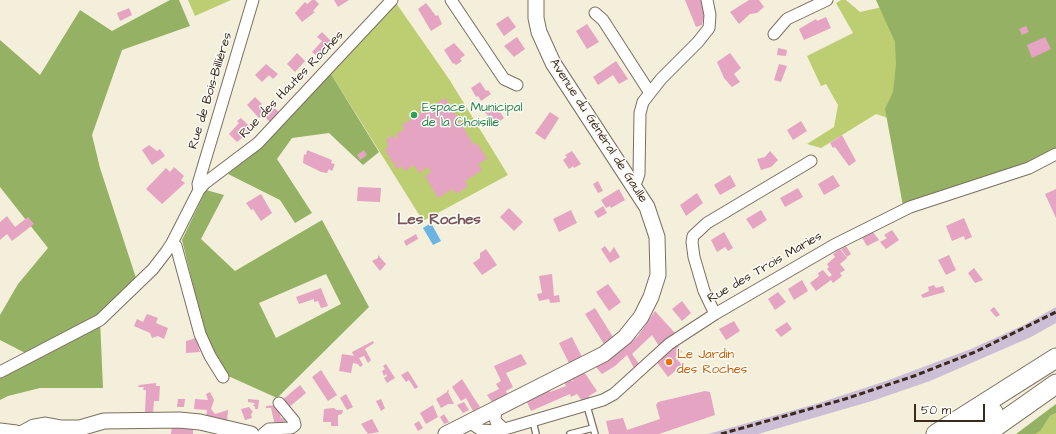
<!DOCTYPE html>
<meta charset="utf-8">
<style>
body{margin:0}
#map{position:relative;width:1056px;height:434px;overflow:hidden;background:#f3efdb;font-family:"Architects Daughter",sans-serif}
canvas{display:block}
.scale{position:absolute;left:914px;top:404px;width:71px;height:18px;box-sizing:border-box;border:2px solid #3b2a1e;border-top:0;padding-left:5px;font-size:12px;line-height:14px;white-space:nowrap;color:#3b2a1e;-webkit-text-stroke:3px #fdfcf7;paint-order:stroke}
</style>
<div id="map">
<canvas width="1056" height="434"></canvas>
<div class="scale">50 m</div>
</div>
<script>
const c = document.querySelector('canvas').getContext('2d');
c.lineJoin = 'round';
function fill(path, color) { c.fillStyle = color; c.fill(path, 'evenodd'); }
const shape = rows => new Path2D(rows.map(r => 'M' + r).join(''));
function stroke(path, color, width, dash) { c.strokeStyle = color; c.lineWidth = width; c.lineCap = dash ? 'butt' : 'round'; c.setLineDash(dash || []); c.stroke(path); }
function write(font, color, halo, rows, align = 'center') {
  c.font = font + ' "Architects Daughter",sans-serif'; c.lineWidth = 3; c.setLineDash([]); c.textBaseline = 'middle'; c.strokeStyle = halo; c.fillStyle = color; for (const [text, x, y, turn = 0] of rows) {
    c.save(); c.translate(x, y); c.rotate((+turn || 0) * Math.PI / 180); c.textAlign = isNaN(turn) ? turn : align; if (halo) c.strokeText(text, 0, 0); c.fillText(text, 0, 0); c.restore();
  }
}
fill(shape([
 [1056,307,1056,323,1031,337,930,381,872,401,758,434,708,434,816,404,886,381,971,349,1024,325]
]), '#ccbed4');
fill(shape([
 [188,0,231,0,195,16],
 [841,0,846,0,860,12,887,6,905,74,891,119,876,114,821,148,807,144,834,127,838,105,826,84,821,86,807,56,853,33,836,3],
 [396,3,449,79,508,175,423,221,331,74],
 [1056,413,1056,434,1023,434,1042,427,1050,416]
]), '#bcce71');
fill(shape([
 [170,0,179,0,190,26,122,50,92,135,100,168,138,284,100,320,103,388,40,388,8,396,0,400,0,372,31,356,0,340,0,315,18,284,48,248,0,187,0,40,40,75,80,10,112,31],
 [876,0,1056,0,1056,154,903,206,885,109,893,92,896,65,895,42],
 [331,74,379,152,363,165,329,133,292,138,277,159,312,213,295,223,280,200,228,174,255,151],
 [206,190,224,195,201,239,235,271,322,220,369,307,277,398,226,375,206,338,182,240],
 [326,274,341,304,276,338,259,303],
 [1056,404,1056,413,1050,416,1040,431,1035,434,1016,434]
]), '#95b163');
fill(shape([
 [431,223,441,241,433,245,423,228]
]), '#6bb3e2');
fill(shape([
 [312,0,315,0,319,4,313,11,315,12,302,22,295,13,305,2,307,4],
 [334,0,349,0,338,7],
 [685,0,703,0,707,17,703,19,702,25,696,27],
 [749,0,759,0,764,7,757,13,750,14,739,24,730,12],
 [426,3,436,16,438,15,442,24,431,31,418,9],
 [129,8,132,15,120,21,117,13],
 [508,16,516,27,504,36,496,24],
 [826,17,831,28,804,40,799,29,816,19,817,21],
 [587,24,599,42,587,49,576,31],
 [1026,26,1029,32,1022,35,1019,29],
 [322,32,333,43,318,57,312,52,322,41,317,37],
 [517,37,525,49,514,57,504,46],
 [1045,37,1051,49,1032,58,1027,45],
 [454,43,465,55,460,59,462,61,456,65,454,63,453,64,444,50],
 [778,48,787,50,786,56,777,55],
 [297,53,305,61,295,72,287,64],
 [730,53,741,68,734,74,740,82,732,87,724,78,717,62],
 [616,61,628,79,619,84,613,75,598,85,593,77],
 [266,64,278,74,273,79,269,75,262,82,255,75],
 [779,64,787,66,781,82,774,80],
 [480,82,486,91,488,90,491,94,481,101,478,96,476,97,471,88],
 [255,97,262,104,259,106,265,113,259,118,247,105],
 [445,98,474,145,477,143,487,159,478,164,482,170,465,181,468,186,456,194,453,189,438,198,425,176,431,172,428,167,419,173,414,165,405,171,402,166,397,169,394,165,399,161,393,164,385,149,389,146,386,140,393,135,395,139,398,137,396,134,405,129,402,125],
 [497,104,500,108,498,109,504,118,495,125,485,112],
 [275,108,280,113,271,123,265,117],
 [550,112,559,118,545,140,535,133],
 [241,118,249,126,246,129,249,132,237,142,229,134,239,123,237,121],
 [801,121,807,131,793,140,787,130],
 [842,135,856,161,849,166,835,147,833,148,830,143],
 [149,145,157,151,160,149,165,156,152,165,142,150],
 [307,150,332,160,331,163,335,164,332,171,329,169,327,173,321,172,303,163,304,154,306,155],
 [364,150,367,155,360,160,357,155],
 [572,151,581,164,574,168,573,166,569,169,563,160,567,157,565,155],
 [770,151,778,160,771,167,761,170,757,159,765,157],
 [174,167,184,176,181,180,185,183,162,204,146,189,166,168,170,172],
 [730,175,736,186,720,195,714,185],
 [833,175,840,186,824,195,818,184],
 [598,181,603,191,598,193,593,184],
 [358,187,381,188,380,202,357,201],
 [798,188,803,197,785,207,780,198],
 [619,189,625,200,611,208,610,206,606,208,601,200],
 [1056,189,1056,218,1045,194],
 [697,193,703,203,686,216,680,205],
 [261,194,272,213,261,221,253,209,251,210,246,203],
 [603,206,607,213,598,218,594,212],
 [509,208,523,222,514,231,500,217],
 [571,210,577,223,559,232,553,219],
 [761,210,767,220,753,229,746,219],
 [7,216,15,227,28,217,34,224,12,241,7,234,0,240,0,222],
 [964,218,972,237,965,240,964,236,952,241,946,226],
 [892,230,899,240,886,249,880,242,887,238,884,235],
 [872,231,879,240,867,246,861,236],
 [724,232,733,248,728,251,725,247,717,252,711,240],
 [416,234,418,239,406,246,404,241],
 [605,246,610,253,614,247,620,257,610,263,601,249],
 [846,246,851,254,847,257,841,249],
 [486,249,497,265,482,275,473,263,480,258,480,253],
 [840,249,847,258,840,264,845,270,840,273,842,276,833,283,831,280,816,291,810,283,819,276,818,273,823,270,829,277,832,275,827,269,829,267,827,264,835,257,833,254],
 [378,255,386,264,380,271,372,261,378,258],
 [949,255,956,270,946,275,938,260],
 [974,268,983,280,975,283,970,276,968,273],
 [552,274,554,296,559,295,560,302,550,303,549,299,539,301,537,294,542,293,539,276],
 [802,280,808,291,794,300,788,289],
 [608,284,621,302,609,311,596,292],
 [934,285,936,288,943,286,945,292,923,298,921,295,929,291,928,287],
 [321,288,328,306,321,308,318,301,314,302,314,299,299,304,296,297],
 [778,292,786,302,775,310,768,299],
 [682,301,691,313,682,321,672,309],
 [994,307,1000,315,996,317,990,310],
 [595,308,613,337,604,344,585,314],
 [655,311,675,333,659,346,652,335,632,354,639,364,634,368,627,355,615,366,602,374,595,366,626,345,627,346,638,336],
 [147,314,158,318,156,323,168,328,164,339,158,336,152,338,150,333,134,326,137,319,143,322],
 [734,321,740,331,726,340,719,329],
 [787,322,792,329,781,337,775,330],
 [572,337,582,357,569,363,559,343],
 [196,338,200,352,186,353,186,341],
 [373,341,374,343,365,349,371,360,368,363,364,356,359,358,363,365,360,367,358,364,353,363,351,373,339,371,342,354,354,356,352,352],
 [677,344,682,352,675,357,682,365,668,377,656,361],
 [521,354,527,364,506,373,513,387,506,391,507,394,492,402,487,395,499,389,496,384,501,381,494,366],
 [386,364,395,378,387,383,384,378,387,376,386,374,384,376,382,371,385,369,383,366],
 [321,370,337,395,328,401,312,377],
 [408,371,418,387,415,389,409,380,406,382,401,375],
 [584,372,597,391,589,396,590,398,582,401,577,394,571,397,570,394,531,411,526,400,549,389,550,392,566,386,564,382,570,379,574,382,571,378],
 [462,379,476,401,480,407,473,411,466,398,461,401,452,387],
 [156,383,156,386,160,386,159,401,154,401,153,413,145,412,146,390,143,390,144,387,138,387,139,385],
 [300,385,306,393,288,408,281,401],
 [448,389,449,392,448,392,454,404,448,404,441,408,436,399,447,392],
 [705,391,710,392,715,415,659,434,609,434,606,421,623,418,627,430,660,419,656,405,658,402],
 [210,392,214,400,211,409,215,414,228,410,227,422,206,417,207,410,194,409,195,399,208,400,206,394],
 [346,394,353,407,347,410,340,398],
 [178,399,185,399,184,407,177,407],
 [248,399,259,400,258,409,255,409,255,406,253,406,255,403,248,402],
 [381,399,385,408,381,411,376,401],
 [464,402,469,410,463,413,457,405],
 [277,405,281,418,285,419,284,426,275,426,271,408,266,408,266,406],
 [433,405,438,417,426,424,420,413],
 [249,407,253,412,251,414,252,418,245,420,241,409],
 [334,408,336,410,343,410,342,414,338,415,338,426,331,426,331,422,323,422,324,409],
 [444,414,449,422,444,424,440,417],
 [372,419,379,432,368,434,361,424],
 [419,421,423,428,418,431,414,424],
 [172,427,193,428,193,434,171,434]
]), '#e5a4c2');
const lane = shape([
 [587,406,595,434],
 [533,421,536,434],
 [570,434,593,428]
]);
const street = shape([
 [451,0,504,79,517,85],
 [595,13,603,20,650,93],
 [774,34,787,19,827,0],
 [634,185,637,180,639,174,640,113,643,102,661,79,698,42,709,28,710,15,707,0],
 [199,190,198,184,253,0],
 [172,243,176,246,200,334,210,356,223,377],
 [715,314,704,291,694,257,692,242,693,236,707,223,811,161],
 [0,372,100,320,153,269,166,252,172,243,199,190,205,183,258,143,392,0],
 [497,408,495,417,496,422,504,429],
 [469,422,481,430,498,431,603,400,614,394,669,344,715,314,834,245,910,207,1029,168,1056,154],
 [263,434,269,429,291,428,295,425,294,421,279,403]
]);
const secondary = shape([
 [56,428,80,428,104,421,179,420,200,422,251,434],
 [446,434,604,354,625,337,641,317,651,297,658,275,657,237,647,207,553,63,539,32,536,18,536,0]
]);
const primary = shape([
 [0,432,16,434],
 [23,434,34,428,45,426,56,428,67,434]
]);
const highway = shape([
 [936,434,1056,358],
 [962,434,993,412],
 [985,434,1056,384]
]);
stroke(lane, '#7b6f60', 8);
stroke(street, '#7b6f60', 13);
stroke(secondary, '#7b6f60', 17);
stroke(primary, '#7b6f60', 19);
stroke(highway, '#7b6f60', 21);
stroke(lane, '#fff', 5.5);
stroke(street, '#fff', 11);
stroke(secondary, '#fff', 15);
stroke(primary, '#fff', 17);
stroke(highway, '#fff', 19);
stroke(shape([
 [721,434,845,399,914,376,975,352,1056,312]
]), '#3b2a1e', 3, [6, 3]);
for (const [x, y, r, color] of [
 [414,115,4,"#2e9e5b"],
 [669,362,4,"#e8710a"]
]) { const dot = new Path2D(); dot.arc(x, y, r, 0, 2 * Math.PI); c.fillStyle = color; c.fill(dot); stroke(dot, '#fdfcf7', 1.5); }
write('13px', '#3b2a1e', '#fdfcf7', [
 ["Rue des Hautes Roches",292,85,-46],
 ["Rue de Bois-Billières",211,91,-73],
 ["Avenue du Général de Gaulle",598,131,57],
 ["Rue des Trois Maries",765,268,-30]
]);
write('13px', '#27864d', '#fdfcf7', [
 ["Espace Municipal",422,108],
 ["de la Choisille",422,123]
], 'left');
write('13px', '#c56008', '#fdfcf7', [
 ["Le Jardin",677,355],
 ["des Roches",677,370]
], 'left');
write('bold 15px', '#765557', '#fdfcf7', [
 ["Les Roches",439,221]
]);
</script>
